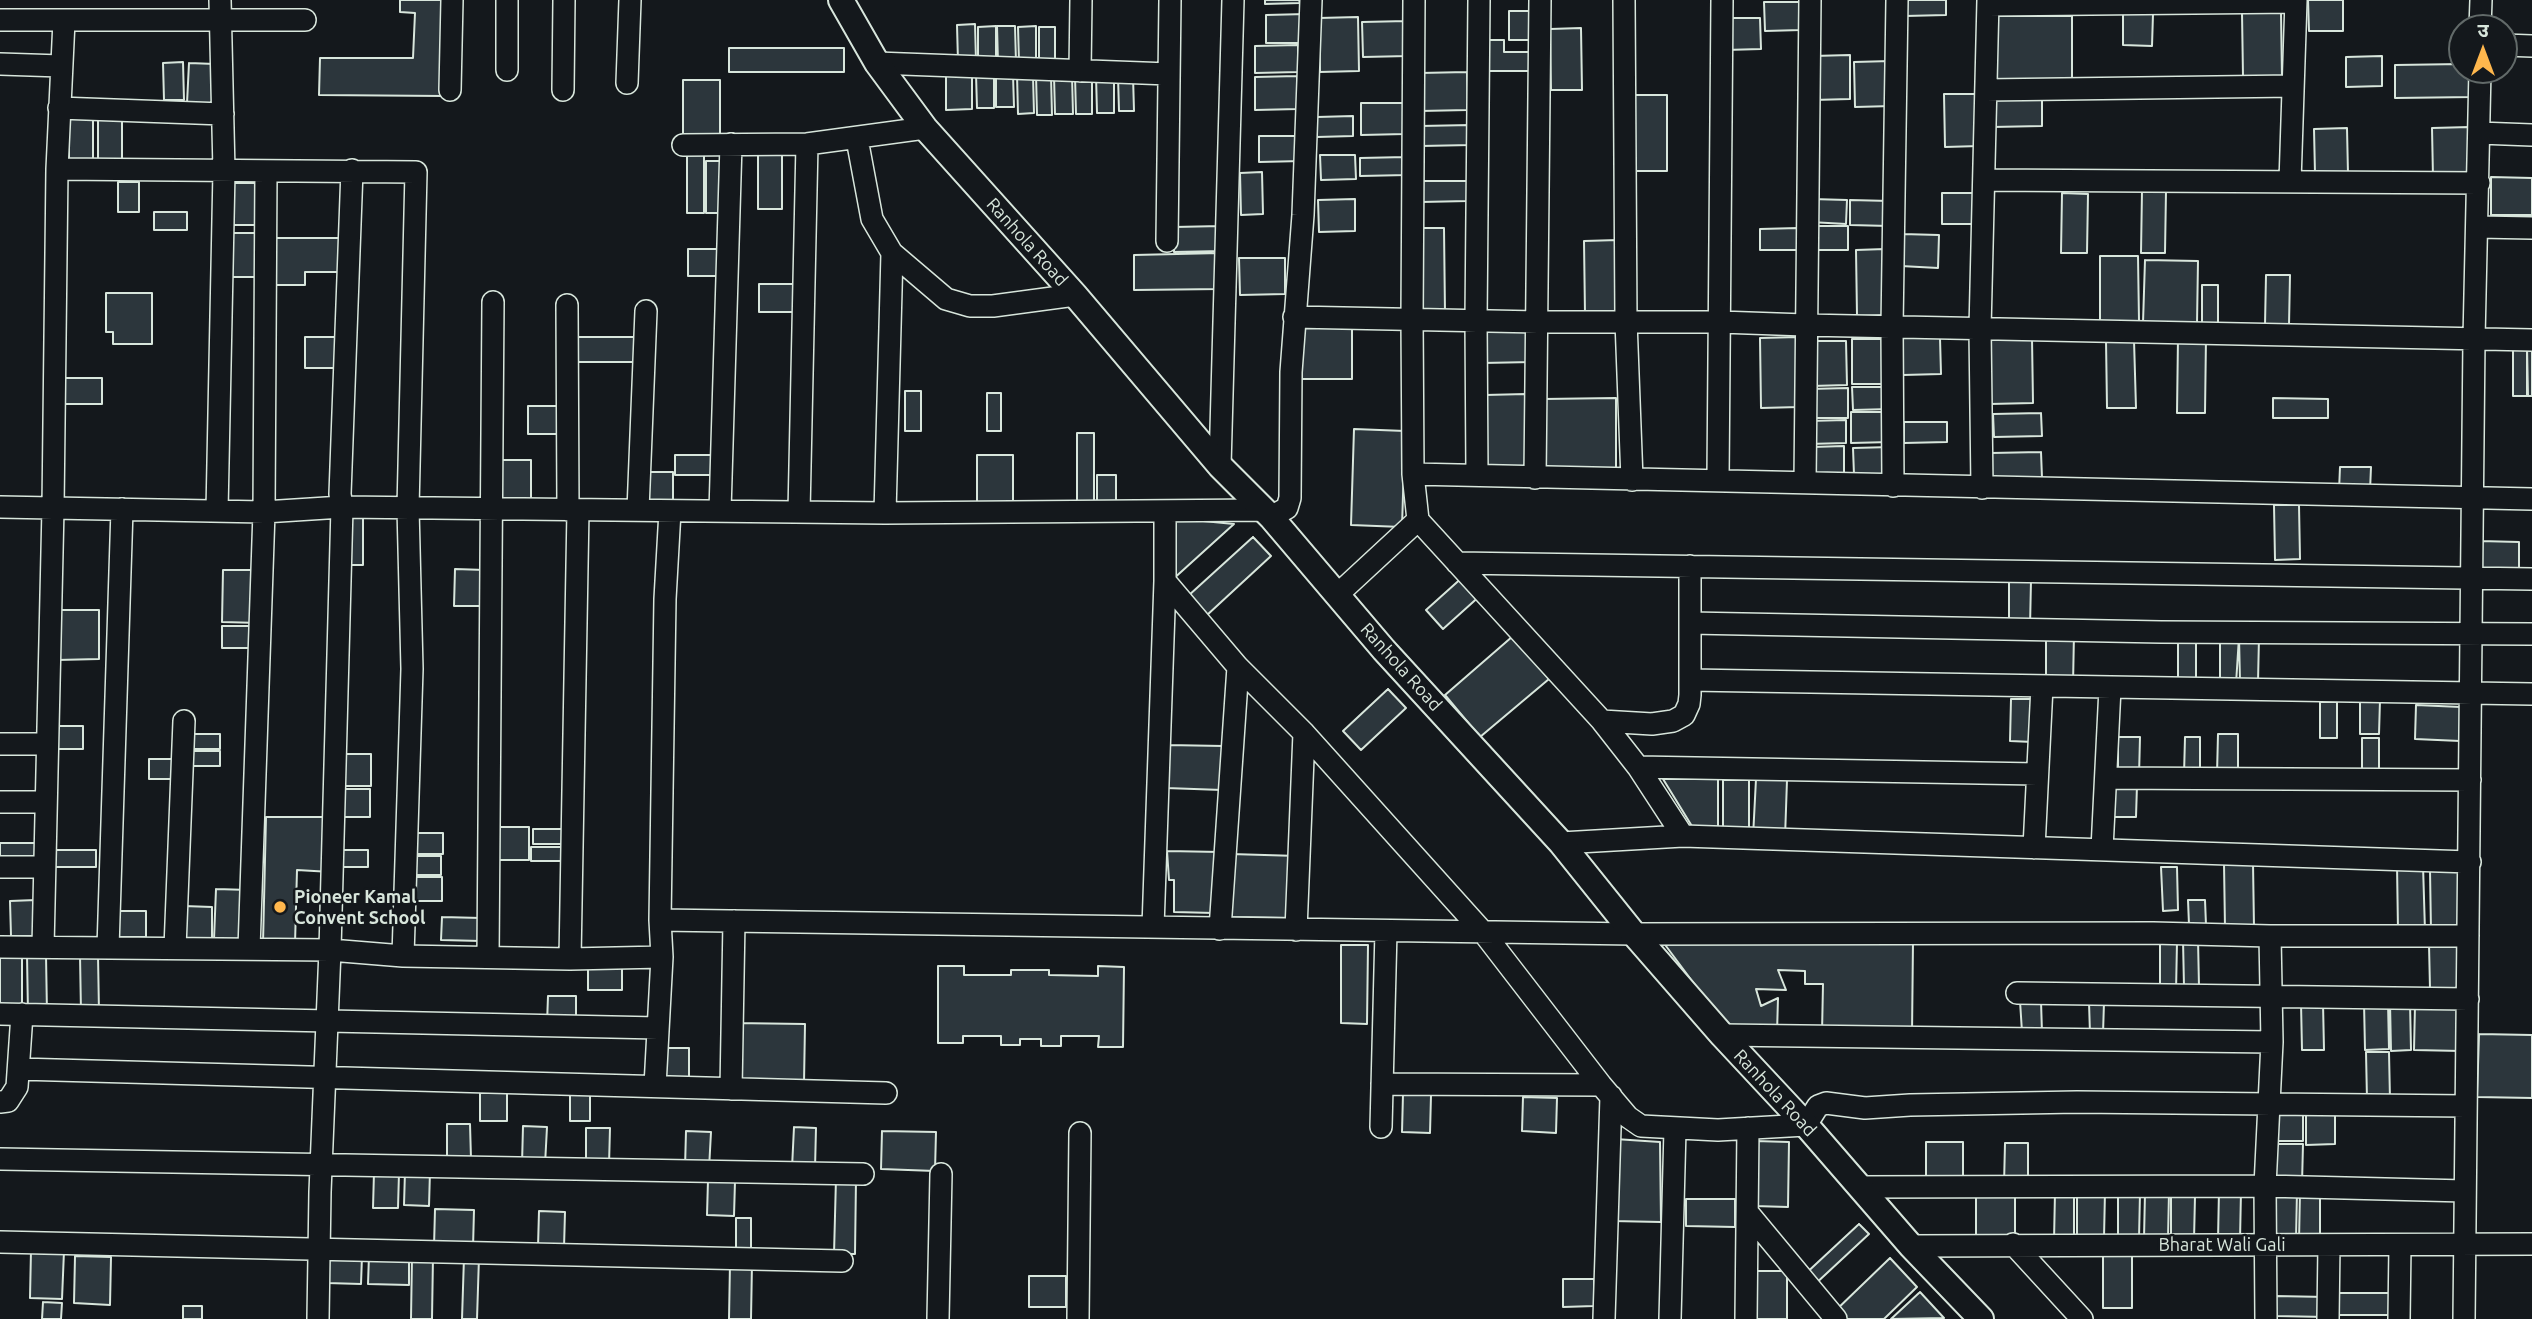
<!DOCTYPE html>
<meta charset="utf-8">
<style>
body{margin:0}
#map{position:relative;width:2532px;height:1319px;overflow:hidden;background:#14181c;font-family:Ubuntu,"Noto Sans Devanagari",sans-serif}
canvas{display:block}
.north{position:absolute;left:2448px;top:14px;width:70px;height:70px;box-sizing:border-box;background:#14181c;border:2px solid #626a69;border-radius:50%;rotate:0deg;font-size:19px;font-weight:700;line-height:28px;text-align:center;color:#d8e6dc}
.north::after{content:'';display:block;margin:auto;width:24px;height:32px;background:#ffb74d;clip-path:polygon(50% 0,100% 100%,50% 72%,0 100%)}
</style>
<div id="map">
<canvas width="2532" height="1319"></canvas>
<div class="north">उ</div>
</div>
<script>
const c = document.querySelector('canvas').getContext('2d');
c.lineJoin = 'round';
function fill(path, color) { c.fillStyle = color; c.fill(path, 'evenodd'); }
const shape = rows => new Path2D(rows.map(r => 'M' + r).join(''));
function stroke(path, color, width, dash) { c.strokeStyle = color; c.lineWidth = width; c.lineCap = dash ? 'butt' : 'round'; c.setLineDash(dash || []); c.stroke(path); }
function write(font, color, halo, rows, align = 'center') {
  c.font = font + ' Ubuntu,sans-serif'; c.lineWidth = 5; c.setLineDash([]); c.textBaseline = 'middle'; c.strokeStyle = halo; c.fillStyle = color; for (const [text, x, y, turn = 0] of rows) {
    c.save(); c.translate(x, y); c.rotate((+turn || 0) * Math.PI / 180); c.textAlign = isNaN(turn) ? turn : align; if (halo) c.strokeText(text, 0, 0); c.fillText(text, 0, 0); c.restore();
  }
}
const building = shape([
 [400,0,445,0,443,96,319,95,320,58,413,58,415,13,400,12,400,0],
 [1265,0,1299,0,1300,3,1265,4,1265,0],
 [1904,0,1946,0,1946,15,1905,16,1904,0],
 [2308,0,2343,0,2343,31,2309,31,2308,0],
 [1764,2,1800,2,1801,30,1765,31,1764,2],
 [1509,11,1536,11,1536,40,1509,40,1509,11],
 [2281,12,2282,77,2243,77,2242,13,2281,12],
 [1306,14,1306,43,1266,43,1266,15,1306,14],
 [2123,14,2153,14,2152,46,2123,45,2123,14],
 [1992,16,2072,16,2072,83,1992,83,1992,16],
 [1358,17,1359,71,1320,72,1319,18,1358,17],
 [1724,18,1760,18,1761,49,1725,50,1724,18],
 [1407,21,1408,56,1363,57,1362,22,1407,21],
 [975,24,976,61,958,62,957,25,975,24],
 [996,26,996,62,978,62,978,27,996,26],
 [997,26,1015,26,1016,62,998,63,997,26],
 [1036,26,1036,63,1019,63,1018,27,1036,26],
 [1039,27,1055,27,1055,63,1039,64,1039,27],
 [1581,28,1582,90,1551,90,1550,29,1581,28],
 [1483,40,1504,40,1504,52,1535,52,1535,71,1483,71,1483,40],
 [1298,45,1298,72,1255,73,1255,46,1298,45],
 [729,48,844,48,844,72,729,72,729,48],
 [1850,55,1850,99,1813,100,1813,56,1850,55],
 [2382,56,2382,86,2346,87,2346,57,2382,56],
 [1891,61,1892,106,1855,107,1854,62,1891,61],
 [183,62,184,100,164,100,163,63,183,62],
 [189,63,215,64,214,104,187,103,189,63],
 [2462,64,2462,70,2472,70,2473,97,2395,98,2395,65,2462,64],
 [1467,72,1468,110,1420,111,1420,73,1467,72],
 [946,74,972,74,972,109,946,110,946,74],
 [976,74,994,74,994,108,977,108,976,74],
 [996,74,1013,74,1014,107,996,107,996,74],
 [1017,75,1033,75,1034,113,1018,114,1017,75],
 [1036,75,1051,75,1052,115,1037,115,1036,75],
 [1072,75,1073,114,1055,114,1054,76,1072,75],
 [1096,75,1114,75,1114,113,1097,113,1096,75],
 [1075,76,1092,76,1092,114,1076,114,1075,76],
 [1133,76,1134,111,1119,111,1118,77,1133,76],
 [1297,76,1298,109,1255,110,1255,77,1297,76],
 [683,80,720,80,720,137,683,137,683,80],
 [1944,94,1978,94,1979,146,1945,147,1944,94],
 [1632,95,1667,95,1667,171,1633,171,1632,95],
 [1992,97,2042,97,2042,126,1992,127,1992,97],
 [1361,103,1405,103,1405,134,1361,135,1361,103],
 [69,116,93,116,93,167,69,167,69,116],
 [1353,116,1353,136,1317,137,1317,117,1353,116],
 [98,117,122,117,122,165,98,165,98,117],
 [1471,125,1471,145,1421,146,1420,126,1471,125],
 [2470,127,2471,178,2433,178,2432,128,2470,127],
 [2347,128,2348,174,2315,174,2314,129,2347,128],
 [1259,136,1301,136,1302,161,1259,162,1259,136],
 [687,153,704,153,704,213,687,213,687,153],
 [758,154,782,154,782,209,758,209,758,154],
 [1320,155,1355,155,1356,179,1321,180,1320,155],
 [1406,157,1407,175,1360,176,1360,158,1406,157],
 [706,161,722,161,722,213,706,213,706,161],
 [1262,172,1263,214,1241,215,1240,173,1262,172],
 [2491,177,2532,178,2532,215,2491,215,2491,177],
 [1421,181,1467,181,1468,201,1421,202,1421,181],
 [118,182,139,182,139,212,118,212,118,182],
 [226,183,258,183,258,225,226,225,226,183],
 [2142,190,2166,191,2165,253,2141,253,2142,190],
 [1942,193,1977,193,1977,224,1942,224,1942,193],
 [2062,193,2088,194,2087,253,2061,253,2062,193],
 [1355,199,1355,231,1319,232,1318,200,1355,199],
 [1812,199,1847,200,1846,224,1810,222,1812,199],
 [1850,200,1890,201,1889,226,1850,225,1850,200],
 [154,212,187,212,187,230,154,230,154,212],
 [1221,226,1222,251,1174,252,1174,227,1221,226],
 [1810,226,1848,226,1848,250,1810,250,1810,226],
 [1418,228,1444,228,1445,313,1420,314,1418,228],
 [1798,228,1798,250,1760,250,1760,229,1798,228],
 [226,233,258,233,258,277,226,277,226,233],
 [1902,234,1939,235,1938,268,1901,266,1902,234],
 [272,238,339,238,339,272,305,272,305,285,272,285,272,238],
 [1618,240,1620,315,1585,315,1584,241,1618,240],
 [688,249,726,249,726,276,688,276,688,249],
 [1885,249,1887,315,1857,316,1856,250,1885,249],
 [1220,253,1221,289,1134,290,1134,255,1220,253],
 [2100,256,2138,256,2139,321,2100,322,2100,256],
 [1239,258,1285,258,1285,294,1240,295,1239,258],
 [2145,260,2198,261,2197,324,2143,323,2145,260],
 [2266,275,2290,275,2289,325,2265,325,2266,275],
 [759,284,794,284,794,312,759,312,759,284],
 [2202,285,2218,285,2218,323,2202,323,2202,285],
 [106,293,152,293,152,344,113,344,113,332,106,332,106,293],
 [1352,324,1352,379,1302,379,1301,325,1352,324],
 [1532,330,1533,362,1482,363,1482,331,1532,330],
 [305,337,336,337,336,368,305,368,305,337],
 [572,337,639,337,639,362,572,362,572,337],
 [1798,337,1799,407,1761,408,1760,338,1798,337],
 [2178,337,2206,337,2205,413,2177,413,2178,337],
 [1902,338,1940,338,1941,374,1903,375,1902,338],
 [1989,338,2032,338,2033,403,1990,404,1989,338],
 [1852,339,1887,339,1889,384,1852,384,1852,339],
 [2106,340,2134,340,2136,408,2107,408,2106,340],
 [1811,341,1846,341,1847,385,1812,386,1811,341],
 [2513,347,2527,347,2527,396,2513,396,2513,347],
 [2527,347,2532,347,2532,396,2528,396,2527,347],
 [59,378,102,378,102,404,59,404,59,378],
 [1852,387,1890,387,1891,409,1853,410,1852,387],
 [1848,388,1848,418,1810,418,1809,389,1848,388],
 [905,391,921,391,921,431,905,431,905,391],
 [987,393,1001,393,1001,431,987,431,987,393],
 [1526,394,1527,470,1486,471,1485,395,1526,394],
 [1616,398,1616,478,1543,478,1543,399,1616,398],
 [2273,398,2328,399,2328,418,2273,418,2273,398],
 [528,406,566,406,566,434,528,434,528,406],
 [1851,412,1891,412,1891,442,1851,443,1851,412],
 [2041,413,2042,436,1994,437,1993,414,2041,413],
 [1846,420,1846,443,1808,444,1808,421,1846,420],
 [1904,422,1947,422,1947,442,1904,443,1904,422],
 [1354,429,1405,431,1402,527,1351,525,1354,429],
 [1077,433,1094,433,1094,511,1077,511,1077,433],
 [1844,446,1844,479,1812,479,1812,447,1844,446],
 [1891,447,1891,474,1854,475,1853,448,1891,447],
 [2041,452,2042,478,1991,479,1991,453,2041,452],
 [675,455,712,455,712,475,675,475,675,455],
 [977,455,1013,455,1013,506,977,506,977,455],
 [496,460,531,460,531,500,496,500,496,460],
 [2340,467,2371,467,2370,491,2339,491,2340,467],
 [642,472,673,472,673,507,642,507,642,472],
 [1097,475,1116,475,1116,506,1097,506,1097,475],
 [2274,505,2299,505,2300,559,2275,560,2274,505],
 [342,514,363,514,363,565,342,565,342,514],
 [1172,518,1234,524,1171,581,1172,518],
 [1253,537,1271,556,1206,616,1188,596,1253,537],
 [2480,541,2519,542,2519,570,2479,569,2480,541],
 [455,569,485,570,484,606,454,606,455,569],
 [223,570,261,570,260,623,222,622,223,570],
 [1465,575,1482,594,1443,629,1426,610,1465,575],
 [2009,580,2031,580,2030,627,2009,627,2009,580],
 [56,610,99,610,99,659,57,660,56,610],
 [222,626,258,626,258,648,222,648,222,626],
 [2046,633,2074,633,2073,685,2046,685,2046,633],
 [1513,636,1549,679,1480,737,1445,695,1513,636],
 [2220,636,2239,637,2236,684,2220,682,2220,636],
 [2239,637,2259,637,2258,682,2240,682,2239,637],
 [2178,638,2196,638,2196,682,2178,680,2178,638],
 [1388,689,1406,708,1361,750,1343,731,1388,689],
 [2011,699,2034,699,2033,742,2010,741,2011,699],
 [2360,700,2380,700,2379,734,2360,734,2360,700],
 [2320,702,2337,702,2337,738,2320,738,2320,702],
 [2416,705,2461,707,2460,741,2415,739,2416,705],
 [52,726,83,726,83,749,52,749,52,726],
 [186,734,220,734,220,749,186,749,186,734],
 [2218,734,2238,734,2238,774,2217,774,2218,734],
 [2118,737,2140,737,2139,776,2118,776,2118,737],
 [2185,737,2200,737,2200,775,2184,775,2185,737],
 [2362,738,2379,738,2379,773,2362,773,2362,738],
 [1167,745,1223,746,1222,790,1166,788,1167,745],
 [186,751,220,751,220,766,186,766,186,751],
 [340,754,371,754,371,786,340,786,340,754],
 [149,759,178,759,178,779,149,779,149,759],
 [1663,779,1718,779,1718,836,1698,836,1663,779],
 [1756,779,1787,780,1785,838,1753,837,1756,779],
 [1723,780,1749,780,1749,835,1723,835,1723,780],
 [2115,785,2137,785,2136,817,2114,817,2115,785],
 [336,789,370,789,370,817,336,817,336,789],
 [266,817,332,817,331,872,297,870,295,944,263,943,266,817],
 [491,827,529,827,529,860,491,860,491,827],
 [533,829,568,829,568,844,533,844,533,829],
 [416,833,443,833,443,854,416,854,416,833],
 [0,843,41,843,41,863,0,863,0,843],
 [531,847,566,847,566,861,531,861,531,847],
 [49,850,96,850,96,867,49,867,49,850],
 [337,850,368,850,368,867,337,867,337,850],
 [1167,851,1220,852,1214,913,1174,912,1174,880,1169,880,1167,851],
 [1231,854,1298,856,1296,918,1230,917,1231,854],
 [416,856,441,856,441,875,416,875,416,856],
 [2224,863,2253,863,2254,928,2225,929,2224,863],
 [2397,865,2423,865,2425,931,2398,931,2397,865],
 [2161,867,2177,867,2178,910,2163,911,2161,867],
 [2462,869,2463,931,2431,932,2430,870,2462,869],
 [414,877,442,877,442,901,414,901,414,877],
 [216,889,249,890,247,940,214,939,216,889],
 [36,900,36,936,11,936,10,901,36,900],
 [2188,900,2205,900,2206,925,2189,925,2188,900],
 [184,906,212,907,212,940,183,940,184,906],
 [117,911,146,911,146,937,117,937,117,911],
 [442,917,481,918,481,941,441,940,442,917],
 [1660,938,1913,941,1912,1034,1822,1033,1823,984,1805,984,1805,971,1778,970,1786,990,1756,989,1761,1006,1778,998,1777,1033,1730,1032,1660,938],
 [2198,939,2199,987,2184,987,2183,940,2198,939],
 [2160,942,2177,942,2176,992,2160,992,2160,942],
 [2461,943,2462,989,2430,989,2429,944,2461,943],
 [1341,945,1368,945,1367,1024,1341,1023,1341,945],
 [27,955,46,955,47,1014,28,1014,27,955],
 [80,955,98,955,99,1013,81,1013,80,955],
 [0,957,22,957,22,1012,0,1012,0,957],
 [588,966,622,966,622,990,588,990,588,966],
 [938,966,964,966,964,975,1011,975,1011,970,1049,970,1049,975,1098,976,1098,966,1124,967,1123,1047,1098,1047,1099,1036,1061,1036,1061,1046,1041,1046,1041,1039,1020,1039,1020,1045,1001,1045,1001,1036,963,1036,963,1043,938,1043,938,966],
 [548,996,576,996,576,1024,547,1024,548,996],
 [2020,1001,2041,1001,2042,1033,2022,1032,2020,1001],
 [2089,1002,2104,1002,2103,1034,2090,1034,2089,1002],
 [2364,1002,2388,1002,2389,1049,2365,1050,2364,1002],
 [2410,1002,2411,1050,2391,1051,2390,1003,2410,1002],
 [2301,1003,2323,1003,2324,1050,2302,1050,2301,1003],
 [2415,1005,2462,1006,2461,1051,2414,1050,2415,1005],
 [734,1023,805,1024,804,1083,733,1081,734,1023],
 [2479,1034,2532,1035,2532,1098,2477,1097,2479,1034],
 [659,1048,689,1048,689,1085,659,1085,659,1048],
 [2366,1052,2389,1052,2390,1100,2367,1100,2366,1052],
 [570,1092,590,1092,590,1121,570,1121,570,1092],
 [480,1093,507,1093,507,1121,480,1121,480,1093],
 [1403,1094,1431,1095,1430,1133,1402,1132,1403,1094],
 [1523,1097,1557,1098,1556,1133,1522,1131,1523,1097],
 [2306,1110,2335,1110,2335,1144,2306,1145,2306,1110],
 [2274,1112,2303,1112,2303,1141,2274,1141,2274,1112],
 [447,1124,470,1124,471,1159,447,1160,447,1124],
 [523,1126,547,1127,545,1165,522,1164,523,1126],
 [794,1127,816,1128,815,1169,792,1168,794,1127],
 [586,1128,610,1128,609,1165,586,1165,586,1128],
 [686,1131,711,1132,709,1169,685,1168,686,1131],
 [882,1131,936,1132,935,1171,881,1169,882,1131],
 [1615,1139,1660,1142,1661,1222,1612,1221,1615,1139],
 [1755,1141,1789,1142,1788,1207,1754,1206,1755,1141],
 [1926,1142,1963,1142,1963,1183,1926,1183,1926,1142],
 [2005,1143,2028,1143,2028,1185,2004,1185,2005,1143],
 [2275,1144,2303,1144,2302,1184,2274,1183,2275,1144],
 [405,1171,430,1171,429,1206,404,1205,405,1171],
 [374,1172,399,1173,398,1208,373,1208,374,1172],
 [836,1178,856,1179,855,1254,834,1254,836,1178],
 [708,1180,735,1181,734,1216,707,1215,708,1180],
 [2219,1190,2241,1191,2240,1240,2218,1240,2219,1190],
 [1976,1191,2015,1191,2015,1238,1976,1238,1976,1191],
 [2077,1191,2105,1191,2104,1238,2077,1238,2077,1191],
 [2275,1191,2297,1191,2296,1240,2275,1240,2275,1191],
 [2300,1191,2320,1191,2320,1241,2299,1241,2300,1191],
 [2055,1192,2074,1192,2074,1241,2054,1241,2055,1192],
 [2145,1192,2169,1192,2168,1239,2144,1239,2145,1192],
 [2118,1193,2140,1193,2139,1239,2118,1238,2118,1193],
 [2171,1196,2195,1196,2194,1240,2171,1240,2171,1196],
 [1686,1199,1735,1199,1735,1227,1686,1226,1686,1199],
 [435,1209,474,1210,473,1248,434,1247,435,1209],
 [539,1211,565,1212,564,1248,538,1247,539,1211],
 [736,1218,751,1218,751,1250,736,1250,736,1218],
 [1859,1224,1869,1234,1812,1287,1802,1277,1859,1224],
 [31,1250,64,1251,62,1299,30,1298,31,1250],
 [328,1255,362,1256,361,1284,327,1283,328,1255],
 [369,1255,409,1257,409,1285,368,1284,369,1255],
 [2103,1255,2132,1255,2132,1308,2103,1308,2103,1255],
 [75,1256,111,1257,110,1305,74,1303,75,1256],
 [412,1256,433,1256,432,1319,411,1319,412,1256],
 [464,1257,479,1257,477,1319,462,1319,464,1257],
 [1890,1258,1917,1287,1884,1319,1839,1319,1833,1313,1890,1258],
 [730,1263,752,1263,751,1319,729,1319,730,1263],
 [1753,1271,1787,1271,1787,1319,1753,1319,1753,1271],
 [1029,1276,1066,1276,1066,1307,1029,1307,1029,1276],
 [1563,1279,1594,1279,1594,1306,1563,1307,1563,1279],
 [1920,1292,1944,1318,1891,1319,1920,1292],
 [2335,1293,2391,1293,2391,1315,2334,1315,2335,1293],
 [2275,1296,2327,1297,2327,1317,2275,1316,2275,1296],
 [43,1302,62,1303,61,1319,42,1319,43,1302],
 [183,1306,202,1306,202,1319,183,1319,183,1306]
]);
fill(building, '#2c363c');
stroke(building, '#d8e6dc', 2);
const minor = shape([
 [1624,0,1626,321,1632,480],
 [1988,5,2296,2],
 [0,20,305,20],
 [2480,28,2481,0],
 [2504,45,2532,46],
 [877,63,1169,74],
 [0,64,61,66],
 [507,70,507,0],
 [1080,71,1081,0],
 [627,83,630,0],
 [450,90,452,0],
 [563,90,564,0],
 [1986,90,2293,86],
 [59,108,223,114],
 [2479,133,2532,135],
 [857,139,872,219,892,253,946,299,970,306,993,306,1075,295],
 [683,145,807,144,925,128],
 [57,169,416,172,408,508,412,669,403,956],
 [1984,180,2479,183],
 [2290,182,2296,0],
 [2478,227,2532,228],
 [1167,241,1170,0],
 [567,305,568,510],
 [1294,317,1538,322,1720,322,1805,325,2532,340],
 [1220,466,1233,0],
 [1413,474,2532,499],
 [1477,475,1476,320,1479,0],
 [1535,478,1540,0],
 [1718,479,1722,0],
 [1805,482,1810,0],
 [1893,486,1892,327,1897,0],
 [1982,488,1980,329,1988,0],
 [0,507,264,512,342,507,885,513,1262,510],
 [638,510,646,311],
 [217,511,224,171,220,0],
 [720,511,731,144],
 [799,512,807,144],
 [1165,512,1165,581,1238,667,1304,733,1483,932,1601,1085,1628,1117,1641,1126,1718,1130,1806,1125,1818,1106,1826,1103,1865,1108,1910,1105,2077,1102,2466,1106],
 [885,513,892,253],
 [1271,517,1287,508,1290,498,1291,372,1303,215,1311,0],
 [1418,520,1602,721,1638,767,1683,836],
 [1457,563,2532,579],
 [1337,595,1418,520,1413,474,1412,318,1414,0],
 [1690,623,2161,632,2532,634],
 [1690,680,2532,694],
 [1602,721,1652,724,1673,721,1684,715,1689,704,1690,695,1690,566],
 [0,744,47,744],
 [1638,767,2037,774],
 [2106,778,2470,780],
 [0,802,46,802],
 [1561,843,1683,836,2470,862],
 [2034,848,2042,686],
 [2102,849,2110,688],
 [0,867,44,867],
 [660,920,1634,934,2153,933,2270,936,2468,936],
 [1153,927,1165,581],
 [1220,929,1238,667],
 [1296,930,1304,733],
 [0,947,330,950,403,956,570,959,662,957,660,920,665,599,670,511],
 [43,947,53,508,57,169,64,21],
 [108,948,122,509],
 [175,948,184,721],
 [249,949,264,512,266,171],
 [488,957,493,302],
 [570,959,578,510],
 [2017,993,2468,999],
 [0,1014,658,1028],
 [1722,1035,2272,1042],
 [19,1069,886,1093],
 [1382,1084,1601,1085],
 [655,1086,662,957],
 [731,1089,734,921],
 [0,1102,8,1101,17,1087,22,1014],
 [1381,1127,1386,931],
 [0,1159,863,1174],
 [1859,1187,2265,1186,2465,1191],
 [1748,1213,1836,1319],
 [0,1242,842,1261],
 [2013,1244,2082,1319],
 [1911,1246,2532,1244],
 [318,1319,320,1192,330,950,342,507,340,494,352,170],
 [938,1319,941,1174],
 [1078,1319,1080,1133],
 [1604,1319,1611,1096],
 [1670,1319,1675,1129],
 [1746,1319,1748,1128],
 [2266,1319,2265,1186,2272,1042,2270,936],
 [2328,1319,2329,1245],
 [2399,1319,2400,1245],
 [2464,1319,2474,339,2480,70]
]);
const tertiary = shape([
 [841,0,877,63,925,128,1075,295,1220,466,1271,517,1384,650,1561,843,1634,934,1722,1035,1806,1125,1911,1246,1981,1319]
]);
stroke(minor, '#d8e6dc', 24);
stroke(tertiary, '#d8e6dc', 28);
stroke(minor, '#14181c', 21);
stroke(tertiary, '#14181c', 24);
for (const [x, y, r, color] of [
 [280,907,7,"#ffb74d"]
]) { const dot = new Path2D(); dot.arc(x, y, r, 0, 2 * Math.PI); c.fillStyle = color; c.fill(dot); stroke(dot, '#14181c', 2.5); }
write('18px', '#d8e6dc', '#14181c', [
 ["Ranhola Road",1027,242,48],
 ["Ranhola Road",1401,667,48],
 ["Ranhola Road",1775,1093,47],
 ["Bharat Wali Gali",2222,1245]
]);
write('bold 18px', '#d8e6dc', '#14181c', [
 ["Pioneer Kamal",294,897],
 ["Convent School",294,918]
], 'left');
</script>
